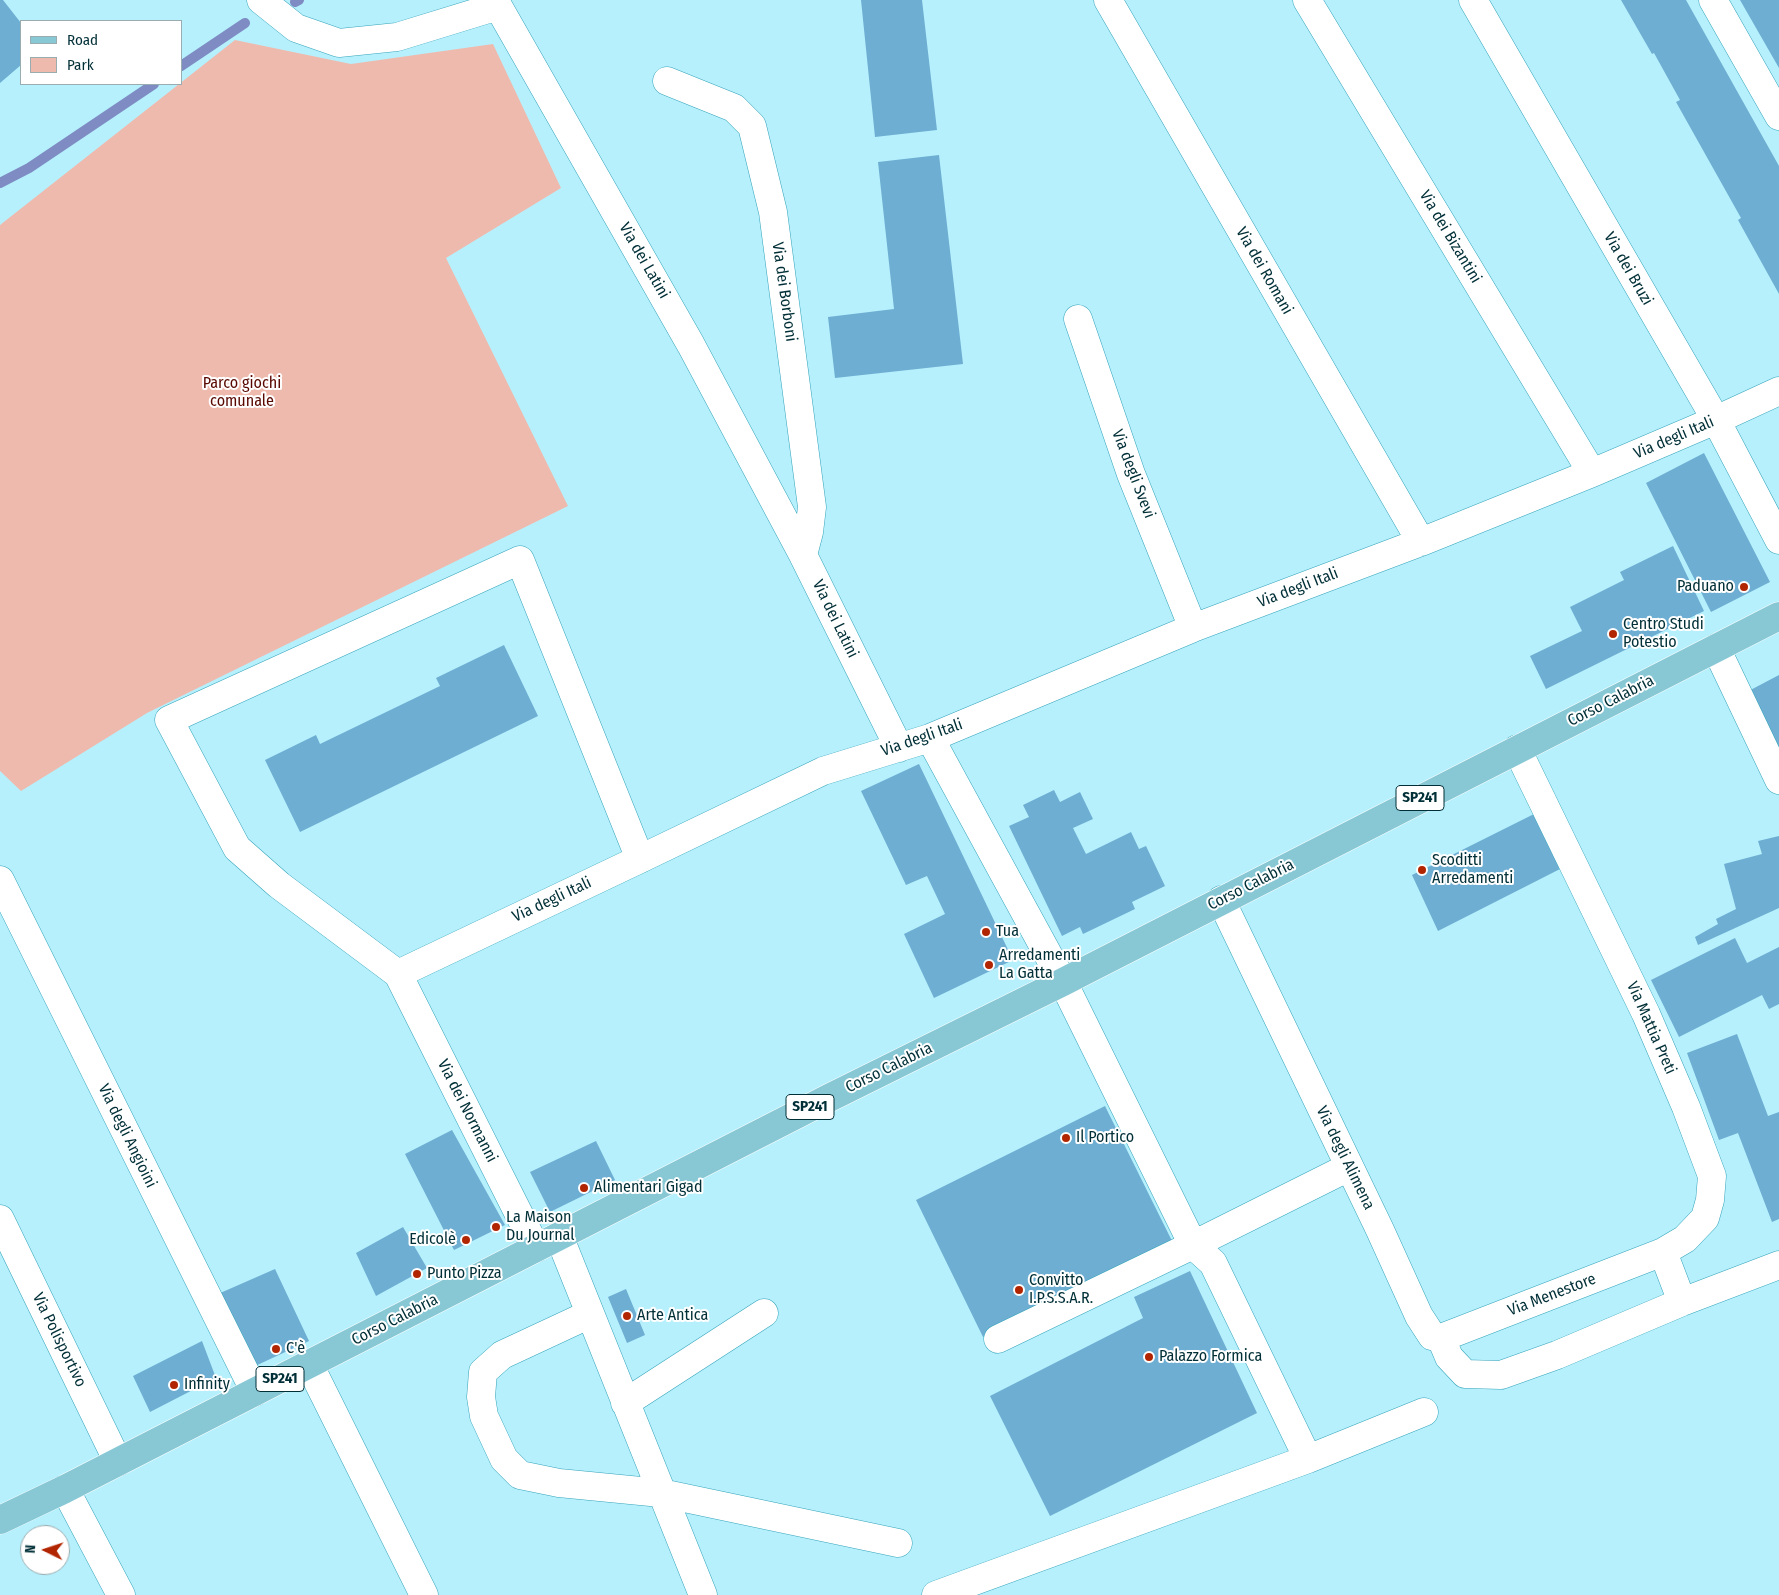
<!DOCTYPE html>
<meta charset="utf-8">
<style>
body{margin:0}
#map{position:relative;width:1779px;height:1595px;overflow:hidden;background:#b6f0fd;font-family:"Fira Sans Condensed",sans-serif}
canvas{display:block}
.legend{position:absolute;left:20px;top:20px;width:162px;height:65px;box-sizing:border-box;background:#fff;border:1px solid #99acaf;margin:0;padding:6px 9px;list-style:none;font-size:15px;color:#002f37}
.legend li{display:flex;align-items:center;gap:10px;height:25px}
.legend b{width:25px;border:1px solid #99acaf}
.north{position:absolute;left:20px;top:1525px;width:50px;height:50px;box-sizing:border-box;background:#fff;border:1px solid #99acaf;border-radius:50%;rotate:274deg;font-size:14px;font-weight:700;line-height:20px;text-align:center;color:#002f37}
.north::after{content:'';display:block;margin:auto;width:18px;height:22px;background:#b12501;clip-path:polygon(50% 0,100% 100%,50% 72%,0 100%)}
</style>
<div id="map">
<canvas width="1779" height="1595"></canvas>
<ul class="legend">
<li><b style="height:6px;background:#88c8d5"></b>Road</li>
<li><b style="height:14px;background:#efbaae"></b>Park</li>
</ul>
<div class="north">N</div>
</div>
<script>
const c = document.querySelector('canvas').getContext('2d');
c.lineJoin = 'round';
function fill(path, color) { c.fillStyle = color; c.fill(path, 'evenodd'); }
const shape = rows => new Path2D(rows.map(r => 'M' + r).join(''));
function stroke(path, color, width, dash) { c.strokeStyle = color; c.lineWidth = width; c.lineCap = dash ? 'butt' : 'round'; c.setLineDash(dash || []); c.stroke(path); }
function write(font, color, halo, rows, align = 'center') {
  c.font = font + ' "Fira Sans Condensed",sans-serif'; c.lineWidth = 4; c.setLineDash([]); c.textBaseline = 'middle'; c.strokeStyle = halo; c.fillStyle = color; for (const [text, x, y, turn = 0] of rows) {
    c.save(); c.translate(x, y); c.rotate((+turn || 0) * Math.PI / 180); c.textAlign = isNaN(turn) ? turn : align; if (halo) c.strokeText(text, 0, 0); c.fillText(text, 0, 0); c.restore();
  }
}
fill(shape([
 [235,40,351,64,493,44,561,188,446,258,568,506,147,713,21,791,0,771,0,225]
]), '#efbaae');
stroke(shape([
 [295,2,299,0],
 [181,66,245,23],
 [0,183,29,168,154,84]
]), '#7e8cc3', 10);
fill(shape([
 [0,0,3,0,21,23,21,44,20,45,21,47,21,65,0,83],
 [861,0,922,0,937,130,875,137],
 [1621,0,1686,0,1779,166,1779,294,1738,220,1741,218,1676,102,1680,100,1654,53,1652,54],
 [1740,0,1779,0,1779,68],
 [939,155,963,364,835,378,828,317,894,309,878,162],
 [1704,453,1770,582,1711,612,1646,483],
 [1673,546,1704,611,1546,689,1530,656,1582,631,1570,607,1624,580,1620,572],
 [504,645,538,716,300,832,265,760,316,735,320,744,440,686,436,678],
 [1779,675,1779,775,1741,695],
 [919,764,1013,960,934,998,904,934,945,914,927,876,906,885,861,791],
 [1054,790,1060,802,1080,792,1093,819,1073,828,1086,854,1131,832,1139,849,1146,846,1165,886,1132,902,1135,909,1083,934,1080,927,1062,936,1009,826,1029,817,1023,805],
 [1536,813,1562,868,1438,931,1412,875],
 [1779,836,1779,908,1698,945,1695,937,1718,924,1716,919,1736,909,1724,864,1762,854,1758,841],
 [1735,938,1747,963,1779,947,1779,1004,1769,1009,1762,995,1679,1037,1651,980],
 [1737,1034,1768,1116,1779,1112,1779,1219,1772,1222,1738,1133,1719,1140,1687,1053],
 [1105,1106,1173,1243,983,1337,916,1200],
 [452,1130,505,1225,454,1250,405,1154],
 [596,1141,615,1180,550,1212,530,1172],
 [403,1227,427,1268,376,1296,356,1253],
 [275,1269,309,1341,253,1367,218,1294],
 [1190,1271,1257,1413,1050,1516,990,1396,1143,1318,1134,1297],
 [626,1289,645,1335,627,1343,608,1297],
 [202,1341,216,1378,150,1412,133,1376]
]), '#6daed2');
const minor = shape([
 [261,0,296,28,339,43,397,37,498,6,691,345,803,555,899,748],
 [1108,0,1421,542],
 [1307,0,1592,473],
 [1473,0,1716,420,1779,540],
 [1713,0,1779,116],
 [667,81,734,108,752,126,773,212,812,507,809,532,803,555],
 [1078,319,1131,474,1193,628],
 [1716,648,1779,780],
 [930,738,1063,982,1193,1245,1213,1263,1308,1459],
 [1517,749,1646,1014,1686,1107,1712,1176,1710,1200,1705,1218,1685,1239,1663,1252,1682,1302],
 [640,859,520,560,169,720,237,848,279,885,398,974,640,859,823,771,930,738,1193,628,1421,542,1592,473,1716,420,1779,391],
 [0,880,255,1392],
 [1221,900,1380,1230,1419,1316,1432,1336,1441,1338,1449,1357,1465,1374,1501,1375,1557,1355,1682,1302,1779,1265],
 [398,974,536,1248],
 [0,1219,118,1462],
 [559,1236,703,1595],
 [590,1314,502,1355,483,1372,481,1397,484,1416,504,1459,520,1475,559,1483,661,1493,898,1543],
 [1441,1338,1663,1252],
 [998,1339,1193,1245,1349,1167],
 [309,1364,424,1595],
 [625,1403,764,1313],
 [65,1489,121,1595],
 [936,1595,1308,1459,1424,1412]
]);
const major = shape([
 [0,1520,65,1489,829,1098,1063,982,1779,616]
]);
stroke(minor, '#35a4ba', 29);
stroke(major, '#fff', 29);
stroke(minor, '#fff', 28);
stroke(major, '#88c8d5', 28);
for (const [x, y, r, color] of [
 [1744,587,5,"#b12501"],
 [1613,634,5,"#b12501"],
 [1422,870,5,"#b12501"],
 [986,932,5,"#b12501"],
 [989,965,5,"#b12501"],
 [1066,1138,5,"#b12501"],
 [584,1188,5,"#b12501"],
 [496,1227,5,"#b12501"],
 [466,1240,5,"#b12501"],
 [417,1274,5,"#b12501"],
 [1019,1290,5,"#b12501"],
 [627,1316,5,"#b12501"],
 [276,1349,5,"#b12501"],
 [1149,1357,5,"#b12501"],
 [174,1385,5,"#b12501"]
]) { const dot = new Path2D(); dot.arc(x, y, r, 0, 2 * Math.PI); c.fillStyle = color; c.fill(dot); stroke(dot, '#fff', 2); }
for (const [x, y, w] of [
 [1420,798,48],
 [810,1107,48],
 [280,1379,48]
]) { const box = new Path2D(); box.roundRect(x - w / 2, y - 12.5, w, 25, 4); c.fillStyle = '#fff'; c.fill(box); stroke(box, '#002f37', 1); }
write('bold 15px', '#002f37', null, [
 ["SP241",1420,798],
 ["SP241",810,1107],
 ["SP241",280,1379]
]);
write('16px', '#002f37', '#fff', [
 ["Via dei Bizantini",1450,237,59],
 ["Via dei Latini",644,261,60],
 ["Via dei Bruzi",1628,269,60],
 ["Via dei Romani",1264,271,60],
 ["Via dei Borboni",784,292,82],
 ["Via degli Itali",1674,438,-23],
 ["Via degli Svevi",1133,474,69],
 ["Via degli Itali",1298,588,-21],
 ["Via dei Latini",835,619,64],
 ["Corso Calabria",1611,701,-27],
 ["Via degli Itali",922,738,-19],
 ["Corso Calabria",1251,885,-27],
 ["Via degli Itali",552,900,-25],
 ["Via Mattia Preti",1651,1028,66],
 ["Corso Calabria",889,1068,-26],
 ["Via dei Normanni",467,1111,63],
 ["Via degli Angioini",127,1136,64],
 ["Via degli Alimena",1345,1158,64],
 ["Via Menestore",1552,1295,-21],
 ["Corso Calabria",395,1320,-27],
 ["Via Polisportivo",59,1340,64]
]);
write('16px', '#590800', '#fff', [
 ["Parco giochi",242,384],
 ["comunale",242,402]
]);
write('16px', '#002f37', '#fff', [
 ["Paduano",1734,587,"right"],
 ["Centro Studi",1623,625],
 ["Potestio",1623,643],
 ["Scoditti",1432,861],
 ["Arredamenti",1432,879],
 ["Tua",996,932],
 ["Arredamenti",999,956],
 ["La Gatta",999,974],
 ["Il Portico",1076,1138],
 ["Alimentari Gigad",594,1188],
 ["La Maison",506,1218],
 ["Du Journal",506,1236],
 ["Edicolè",456,1240,"right"],
 ["Punto Pizza",427,1274],
 ["Convitto",1029,1281],
 ["I.P.S.S.A.R.",1029,1299],
 ["Arte Antica",637,1316],
 ["C'è",286,1349],
 ["Palazzo Formica",1159,1357],
 ["Infinity",184,1385]
], 'left');
</script>
